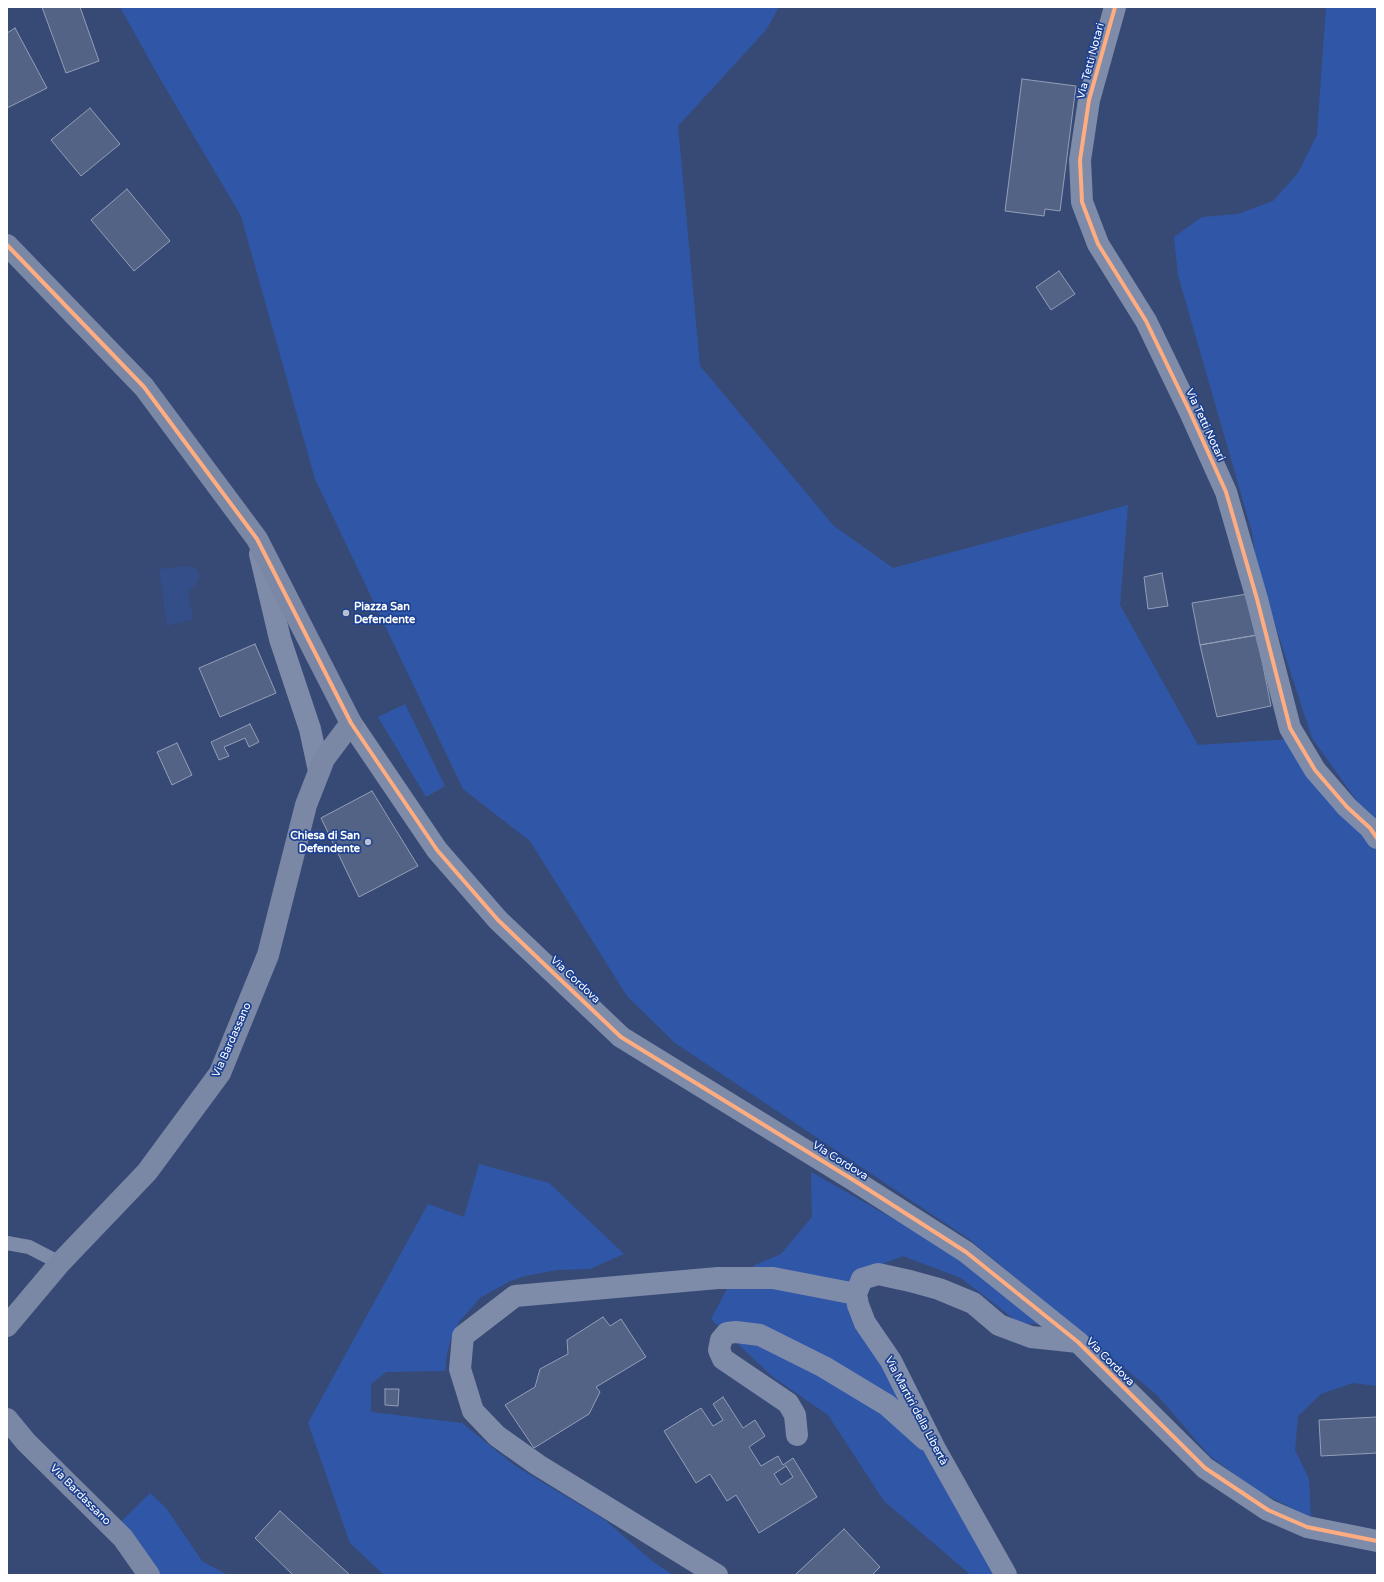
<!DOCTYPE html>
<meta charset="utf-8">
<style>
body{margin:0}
#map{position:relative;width:1384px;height:1582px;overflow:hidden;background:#374a76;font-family:"Varela Round",sans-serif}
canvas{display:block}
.frame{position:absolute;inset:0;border:8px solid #fff;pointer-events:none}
</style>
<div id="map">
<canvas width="1384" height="1582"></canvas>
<div class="frame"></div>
</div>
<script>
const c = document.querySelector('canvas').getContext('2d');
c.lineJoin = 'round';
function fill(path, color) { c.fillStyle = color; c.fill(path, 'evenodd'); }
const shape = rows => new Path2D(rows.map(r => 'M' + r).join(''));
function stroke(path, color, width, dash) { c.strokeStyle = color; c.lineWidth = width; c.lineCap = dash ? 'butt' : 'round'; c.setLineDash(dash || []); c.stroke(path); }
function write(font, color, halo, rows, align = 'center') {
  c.font = font + ' "Varela Round",sans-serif'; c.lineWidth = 3.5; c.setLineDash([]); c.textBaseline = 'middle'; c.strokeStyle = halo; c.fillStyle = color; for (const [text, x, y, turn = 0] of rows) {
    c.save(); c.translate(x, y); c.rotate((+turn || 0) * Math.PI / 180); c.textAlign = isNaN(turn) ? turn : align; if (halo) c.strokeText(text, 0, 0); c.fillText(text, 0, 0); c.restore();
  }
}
fill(shape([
 [120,7,779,7,766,30,678,126,700,366,834,526,893,568,1128,505,1120,605,1198,745,1291,739,1377,849,1377,1386,1353,1383,1321,1394,1298,1416,1295,1450,1309,1479,1311,1518,1251,1487,1209,1455,1157,1395,969,1239,675,1043,627,996,530,841,463,789,315,479,241,216,155,70],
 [1326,7,1377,7,1377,829,1312,738,1257,569,1252,532,1178,275,1174,237,1202,217,1238,214,1273,201,1298,173,1317,135],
 [405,704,445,786,426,797,378,717],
 [479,1164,549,1183,624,1254,590,1269,557,1270,525,1276,510,1281,480,1298,459,1322,451,1338,447,1354,445,1371,386,1372,371,1384,371,1412,462,1423,514,1465,605,1520,652,1561,673,1575,384,1575,350,1543,308,1423,428,1204,464,1217],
 [811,1172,961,1257,1038,1324,1019,1323,961,1278,903,1256,859,1273,886,1366,999,1575,971,1575,884,1501,828,1415,773,1377,711,1319,728,1287,755,1265,781,1254,812,1217],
 [150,1493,166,1508,202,1561,228,1575,159,1575,120,1523]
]), '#3057a7');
fill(shape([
 [186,566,195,568,200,576,196,585,188,591,193,619,167,626,159,569]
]), '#334e88');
const building = shape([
 [42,7,80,7,99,61,66,73,42,7],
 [15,28,47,88,7,108,7,33,15,28],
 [1022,79,1076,86,1060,211,1045,209,1044,216,1005,211,1022,79],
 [90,108,120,144,81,176,51,140,90,108],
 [127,189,170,241,134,271,91,220,127,189],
 [1059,271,1075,294,1051,310,1036,287,1059,271],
 [1162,573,1168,606,1148,609,1144,577,1162,573],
 [1247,594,1257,635,1200,645,1192,603,1247,594],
 [1257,635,1271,706,1217,717,1200,645,1257,635],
 [255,644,276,693,220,717,199,668,255,644],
 [250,724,259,742,249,747,245,738,224,747,229,756,219,760,211,742,250,724],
 [177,743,192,775,172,785,157,752,177,743],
 [372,791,418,866,359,897,321,818,372,791],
 [603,1317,610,1326,621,1319,646,1357,596,1387,600,1392,589,1414,534,1448,505,1405,535,1387,540,1369,568,1354,567,1340,603,1317],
 [385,1389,399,1389,398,1406,385,1405,385,1389],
 [723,1397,743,1428,755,1420,765,1436,749,1447,761,1466,778,1456,783,1465,793,1458,817,1497,759,1533,736,1495,727,1501,710,1474,696,1483,664,1431,701,1408,713,1426,723,1420,713,1404,723,1397],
 [786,1466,793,1477,781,1485,774,1474,786,1466],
 [1377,1417,1377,1453,1321,1456,1319,1420,1377,1417],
 [280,1511,350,1575,293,1575,255,1538,280,1511],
 [844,1529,880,1567,872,1575,795,1575,844,1529]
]);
fill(building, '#536386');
stroke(building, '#939eb7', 1);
stroke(shape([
 [7,1243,29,1247,60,1263]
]), '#7e8ba9', 14);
stroke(shape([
 [1115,7,1089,100,1080,160,1082,202,1098,244,1146,321,1190,412,1226,492,1257,599,1290,728,1315,770,1347,807,1370,828,1377,838],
 [260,554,280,639,310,729,319,771],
 [351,723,437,850,498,920,621,1037,855,1181,966,1252,1078,1342,1205,1468,1268,1510,1307,1527,1377,1541],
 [797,1435,795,1415,788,1403,723,1359,719,1350,721,1340,727,1333,736,1332,760,1335,824,1367,887,1405,926,1440],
 [717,1575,538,1465,497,1436,473,1411,460,1369,463,1336,515,1296,718,1278,773,1278,856,1294],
 [1006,1575,935,1449,891,1361,865,1323,858,1305,856,1294,862,1279,878,1274,910,1281,939,1289,973,1303,999,1325,1031,1337,1078,1342]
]), '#7e8ba9', 22);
stroke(shape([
 [7,245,144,387,257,539,351,723,324,759,306,805,268,955,220,1073,147,1172,60,1263,7,1326],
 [7,1419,26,1442,123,1538,149,1575]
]), '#7a87a5', 22);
stroke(shape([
 [1115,7,1089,100,1080,160,1082,202,1098,244,1146,321,1190,412,1226,492,1257,599,1290,728,1315,770,1347,807,1370,828,1377,838],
 [7,245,144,387,257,539,351,723,437,850,498,920,545,965,621,1037,855,1181,966,1252,1078,1342,1205,1468,1268,1510,1307,1527,1377,1541]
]), '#ffac80', 4);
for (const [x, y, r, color] of [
 [346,613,4,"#b9c0cf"],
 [368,842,4,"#b9c0cf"]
]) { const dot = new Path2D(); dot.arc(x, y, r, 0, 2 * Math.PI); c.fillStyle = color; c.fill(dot); stroke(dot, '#1c4091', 1.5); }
write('11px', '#fff', '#1c4091', [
 ["Via Tetti Notari",1091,61,-75],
 ["Via Tetti Notari",1205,425,65],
 ["Via Cordova",575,980,43],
 ["Via Bardassano",232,1040,-66],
 ["Via Cordova",840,1161,32],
 ["Via Cordova",1110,1362,45],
 ["Via Martiri della Libertà",916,1411,62],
 ["Via Bardassano",80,1495,45]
]);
write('bold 11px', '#fff', '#1c4091', [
 ["Piazza San",354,607],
 ["Defendente",354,620],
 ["Chiesa di San",360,836,"right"],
 ["Defendente",360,849,"right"]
], 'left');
</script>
